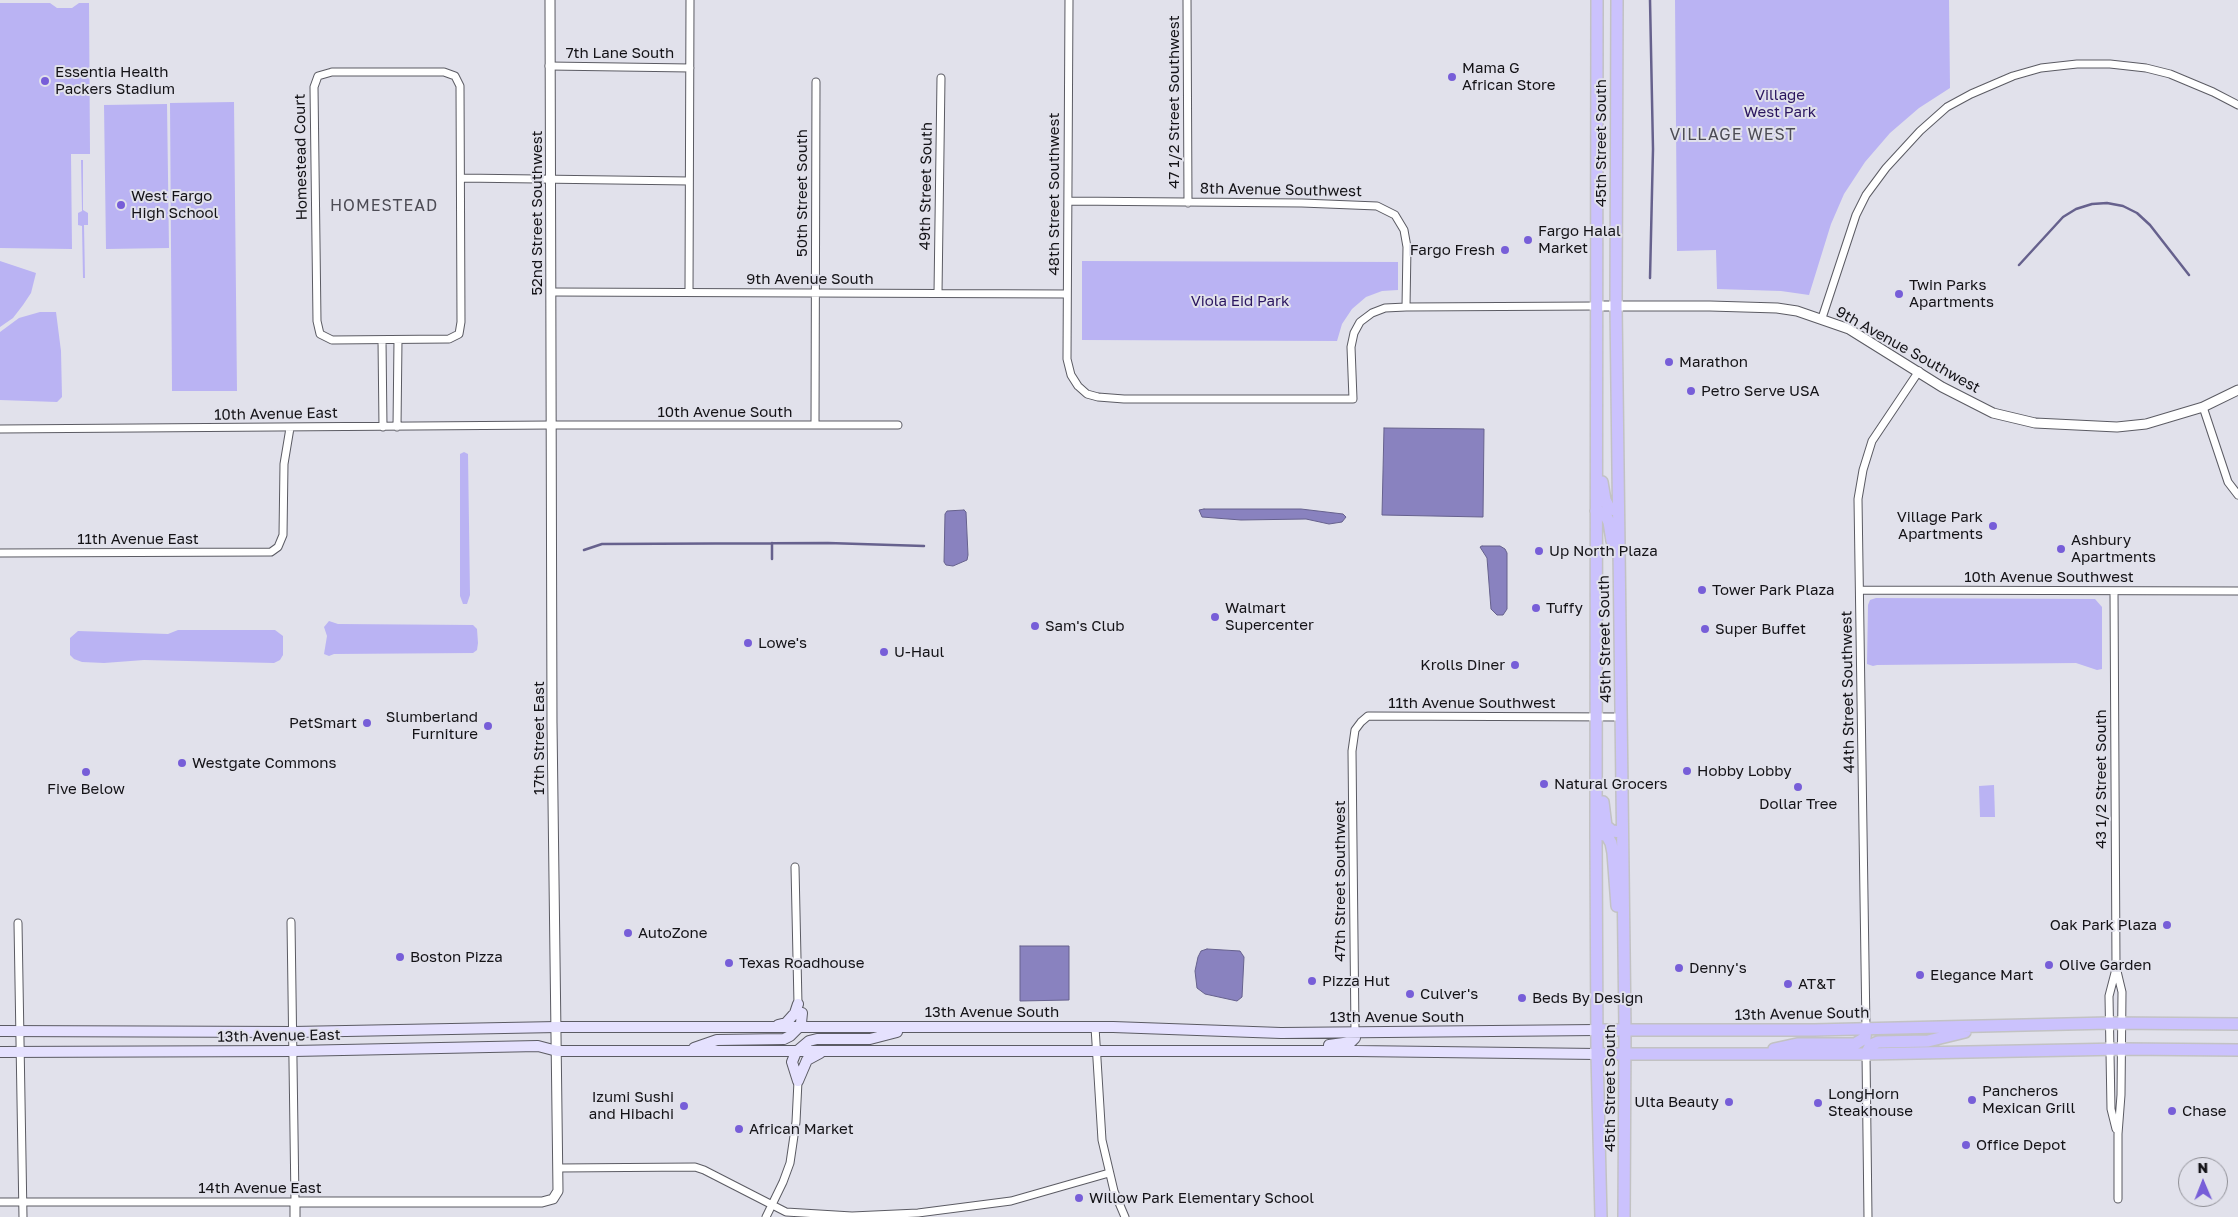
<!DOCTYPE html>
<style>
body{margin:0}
#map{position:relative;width:2238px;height:1217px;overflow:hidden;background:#e1e1eb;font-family:"Golos Text",sans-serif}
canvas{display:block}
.north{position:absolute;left:2178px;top:1157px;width:50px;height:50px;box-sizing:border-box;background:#e1e1eb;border:1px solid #8f8f96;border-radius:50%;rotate:359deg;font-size:14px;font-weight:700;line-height:20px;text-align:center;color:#141317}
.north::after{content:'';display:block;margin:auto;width:18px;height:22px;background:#775ed8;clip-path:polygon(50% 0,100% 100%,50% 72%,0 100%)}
</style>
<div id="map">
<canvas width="2238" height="1217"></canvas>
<div class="north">N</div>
</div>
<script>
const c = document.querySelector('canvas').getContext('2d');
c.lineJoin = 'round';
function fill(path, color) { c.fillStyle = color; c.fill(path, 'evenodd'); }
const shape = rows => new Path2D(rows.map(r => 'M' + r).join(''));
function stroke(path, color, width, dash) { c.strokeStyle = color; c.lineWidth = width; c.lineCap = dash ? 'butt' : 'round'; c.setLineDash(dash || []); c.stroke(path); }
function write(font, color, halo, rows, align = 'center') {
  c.font = font + ' "Golos Text",sans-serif'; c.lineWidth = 4; c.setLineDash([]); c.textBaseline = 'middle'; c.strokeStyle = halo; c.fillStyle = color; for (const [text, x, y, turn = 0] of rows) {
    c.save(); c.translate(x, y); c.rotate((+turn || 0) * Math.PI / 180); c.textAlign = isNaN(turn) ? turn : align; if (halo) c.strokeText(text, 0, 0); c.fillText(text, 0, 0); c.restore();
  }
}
fill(shape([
 [1675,0,1949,0,1950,88,1919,108,1890,133,1865,162,1844,194,1831,224,1809,295,1781,291,1717,289,1716,250,1677,251],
 [0,3,50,3,57,8,72,8,79,3,89,3,90,154,71,154,72,249,0,248],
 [234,102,237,391,172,391,170,103],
 [167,104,169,248,106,249,104,105],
 [81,160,83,160,83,210,88,213,88,225,84,225,85,278,83,278,82,226,78,225,78,213,82,211],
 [0,261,36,273,31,293,23,305,13,318,0,327],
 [1082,261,1398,262,1398,290,1382,291,1366,297,1352,309,1342,324,1337,341,1082,340],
 [40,312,56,312,61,351,62,397,57,402,0,400,0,332,19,318],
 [464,452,468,454,470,595,467,604,463,604,460,596,460,454],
 [1876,598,2095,599,2102,607,2102,669,2097,670,2076,663,1877,665,1873,666,1867,664,1868,605,1870,600],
 [329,621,338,624,473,625,477,629,478,643,477,650,473,653,334,654,329,656,324,654,327,636,324,627],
 [178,630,275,630,283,636,283,655,280,660,274,663,144,660,104,663,82,662,74,659,70,655,70,638,78,631,168,634],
 [1994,785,1995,817,1980,817,1979,786]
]), '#bab3f3');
const water = shape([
 [1384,428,1484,429,1483,517,1382,515,1384,428],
 [1204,509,1301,509,1343,514,1346,517,1342,522,1329,524,1306,519,1241,520,1202,517,1199,510,1204,509],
 [964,510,966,512,968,555,967,560,953,566,946,565,944,562,945,514,947,511,964,510],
 [1482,546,1500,546,1505,549,1507,553,1507,609,1503,615,1497,615,1491,609,1487,558,1480,547,1482,546],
 [1020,946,1069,946,1069,1000,1020,1001,1020,946],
 [1207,949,1240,951,1244,957,1242,997,1237,1001,1205,994,1197,988,1195,971,1198,957,1201,951,1207,949]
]);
fill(water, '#8982bf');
stroke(water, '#66618d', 1);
stroke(shape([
 [2019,265,2063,217,2076,209,2092,204,2107,203,2123,206,2137,213,2150,225,2189,275],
 [1650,278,1653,149,1650,0],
 [772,543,772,559],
 [584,550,602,544,828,543,924,546]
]), '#66618d', 2.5);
const minor = shape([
 [1069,0,1067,359,1071,375,1078,386,1087,394,1098,397,1124,399,1353,399,1351,347,1354,333,1360,322,1372,313,1385,308,1406,307,1596,306],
 [1187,0,1188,203],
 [549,66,690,68],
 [332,72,444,72,455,76,460,86,461,322,459,334,449,339,332,340,320,334,317,321,314,87,318,76,332,72],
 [461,178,689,181],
 [1068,201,1302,203,1377,206,1395,215,1404,230,1407,247,1406,307],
 [552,292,1067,294],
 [689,292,690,0],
 [938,293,941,78],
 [1822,318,1856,215,1866,195,1886,168,1920,131,1947,107,1971,94,2013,76,2041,68,2077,64,2110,64,2146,68,2170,74,2213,92,2238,105],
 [382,340,383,427],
 [2203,407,2228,482,2238,495],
 [815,425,816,82],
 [397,427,398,340],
 [0,429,552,425,898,425],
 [0,553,271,552,278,547,283,535,284,464,290,428],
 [1860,590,2238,591],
 [2114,591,2116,967,2122,992,2121,1095,2118,1134,2118,1199],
 [795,867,798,1004],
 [18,923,23,1217],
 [2116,969,2109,996,2111,1109,2116,1129],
 [1095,1027,1102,1140,1114,1191,1125,1217],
 [1866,1029,1858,499,1863,470,1872,441,1919,371],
 [1355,1032,1352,751,1355,730,1361,722,1368,716,1621,717],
 [1866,1054,1868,1217],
 [559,1168,695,1167,704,1170,786,1212,852,1216,918,1213,1011,1201,1109,1173],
 [0,1202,295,1202,291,922],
 [766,1217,783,1182,790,1163,796,1122,798,1081]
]);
const tertiary = shape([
 [1596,306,1710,306,1777,308,1797,311,1849,329,1942,387,1993,413,2035,423,2117,427,2146,424,2203,407,2238,390],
 [295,1217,295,1202,542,1202,553,1199,558,1191,552,723,550,0]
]);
const secondary = shape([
 [778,1025,786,1023,795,1013,798,1004],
 [0,1031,293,1032,557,1027,1113,1027,1281,1033,1597,1030],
 [1329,1045,1351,1042,1355,1038,1355,1032],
 [694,1048,717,1040,784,1039,790,1036,798,1028,801,1023,802,1013],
 [0,1052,294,1051,538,1046,557,1051,1356,1051,1597,1054],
 [798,1081,792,1062,796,1052,809,1041,817,1039,870,1039,897,1032],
 [798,1081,807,1060,820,1053]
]);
const primary = shape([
 [1597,0,1596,832,1597,1054,1601,1217],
 [1617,0,1616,306,1625,1030,1624,1217],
 [1602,482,1605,500,1609,508,1618,511],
 [1596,511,1605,514,1609,522,1612,541],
 [1603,802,1606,826,1612,831,1622,832],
 [1596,832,1607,836,1611,843,1613,853,1617,906],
 [1597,1030,1814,1030,2109,1023,2238,1024],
 [1774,1049,1797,1044,1855,1044,1865,1038,1866,1029],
 [1597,1054,1866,1054,2122,1049,2238,1050],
 [1866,1054,1871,1045,1878,1042,1928,1041,1965,1032]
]);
stroke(minor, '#5b5b63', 9);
stroke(tertiary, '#5b5b63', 11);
stroke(secondary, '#5b5b63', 12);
stroke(primary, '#c2c2c3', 14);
stroke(minor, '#fff', 7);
stroke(tertiary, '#fff', 9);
stroke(secondary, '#e5e1fe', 10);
stroke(primary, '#cbc2fd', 11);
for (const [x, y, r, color] of [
 [1452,77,5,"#775ed8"],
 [45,81,5,"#775ed8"],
 [121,205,5,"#775ed8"],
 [1528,240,5,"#775ed8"],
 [1505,250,5,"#775ed8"],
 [1899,294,5,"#775ed8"],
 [1669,362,5,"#775ed8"],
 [1691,391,5,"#775ed8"],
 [1993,526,5,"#775ed8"],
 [2061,549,5,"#775ed8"],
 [1539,551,5,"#775ed8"],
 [1702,590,5,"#775ed8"],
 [1536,608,5,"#775ed8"],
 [1215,617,5,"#775ed8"],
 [1035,626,5,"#775ed8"],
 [1705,629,5,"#775ed8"],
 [748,643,5,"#775ed8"],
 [884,652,5,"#775ed8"],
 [1515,665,5,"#775ed8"],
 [367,723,5,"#775ed8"],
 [488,726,5,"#775ed8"],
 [182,763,5,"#775ed8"],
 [1687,771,5,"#775ed8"],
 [86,772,5,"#775ed8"],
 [1544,784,5,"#775ed8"],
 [1798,787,5,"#775ed8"],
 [2167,925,5,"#775ed8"],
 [628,933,5,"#775ed8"],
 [400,957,5,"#775ed8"],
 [729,963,5,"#775ed8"],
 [2049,965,5,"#775ed8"],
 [1679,968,5,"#775ed8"],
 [1920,975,5,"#775ed8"],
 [1312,981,5,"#775ed8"],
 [1788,984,5,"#775ed8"],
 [1410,994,5,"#775ed8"],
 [1522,998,5,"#775ed8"],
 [1972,1100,5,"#775ed8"],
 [1729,1102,5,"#775ed8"],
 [1818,1103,5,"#775ed8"],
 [684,1106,5,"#775ed8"],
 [2172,1111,5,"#775ed8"],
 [739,1129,5,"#775ed8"],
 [1966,1145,5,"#775ed8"],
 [1079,1198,5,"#775ed8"]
]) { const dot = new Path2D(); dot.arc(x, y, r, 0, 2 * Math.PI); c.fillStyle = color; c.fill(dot); stroke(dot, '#e1e1eb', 2); }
write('15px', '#141317', '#e1e1eb', [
 ["7th Lane South",620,53],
 ["47 1/2 Street Southwest",1174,102,-90],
 ["45th Street South",1601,143,-90],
 ["Homestead Court",301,157,-91],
 ["49th Street South",926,186,-89],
 ["8th Avenue Southwest",1281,190,1],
 ["50th Street South",802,193,-90],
 ["48th Street Southwest",1054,194,-90],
 ["52nd Street Southwest",537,213,-90],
 ["9th Avenue South",810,279],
 ["9th Avenue Southwest",1908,350,29],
 ["10th Avenue South",725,412],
 ["10th Avenue East",276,414,-1],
 ["11th Avenue East",138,539],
 ["10th Avenue Southwest",2049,577],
 ["45th Street South",1605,639,-91],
 ["44th Street Southwest",1848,692,-91],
 ["11th Avenue Southwest",1472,703],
 ["17th Street East",539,738,-90],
 ["43 1/2 Street South",2101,779,-90],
 ["47th Street Southwest",1340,881,-90],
 ["13th Avenue South",992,1012],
 ["13th Avenue South",1802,1014,-1],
 ["13th Avenue South",1397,1017],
 ["13th Avenue East",279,1036,-1],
 ["45th Street South",1610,1088,-90],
 ["14th Avenue East",260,1188]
]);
write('15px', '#141317', '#e1e1eb', [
 ["Mama G",1462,68],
 ["African Store",1462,85],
 ["Essentia Health",55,72],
 ["Packers Stadium",55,89],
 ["West Fargo",131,196],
 ["High School",131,213],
 ["Fargo Halal",1538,231],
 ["Market",1538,248],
 ["Fargo Fresh",1495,250,"right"],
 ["Twin Parks",1909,285],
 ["Apartments",1909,302],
 ["Marathon",1679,362],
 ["Petro Serve USA",1701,391],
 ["Village Park",1983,517,"right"],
 ["Apartments",1983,534,"right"],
 ["Ashbury",2071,540],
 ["Apartments",2071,557],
 ["Up North Plaza",1549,551],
 ["Tower Park Plaza",1712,590],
 ["Walmart",1225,608],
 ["Supercenter",1225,625],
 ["Tuffy",1546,608],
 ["Sam's Club",1045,626],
 ["Super Buffet",1715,629],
 ["Lowe's",758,643],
 ["U-Haul",894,652],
 ["Krolls Diner",1505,665,"right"],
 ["Slumberland",478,717,"right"],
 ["Furniture",478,734,"right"],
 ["PetSmart",357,723,"right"],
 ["Westgate Commons",192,763],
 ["Hobby Lobby",1697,771],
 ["Natural Grocers",1554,784],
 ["Five Below",86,789,"center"],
 ["Dollar Tree",1798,804,"center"],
 ["Oak Park Plaza",2157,925,"right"],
 ["AutoZone",638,933],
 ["Boston Pizza",410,957],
 ["Texas Roadhouse",739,963],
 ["Olive Garden",2059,965],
 ["Denny's",1689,968],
 ["Elegance Mart",1930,975],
 ["Pizza Hut",1322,981],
 ["AT&T",1798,984],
 ["Culver's",1420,994],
 ["Beds By Design",1532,998],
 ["Pancheros",1982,1091],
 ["Mexican Grill",1982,1108],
 ["LongHorn",1828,1094],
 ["Steakhouse",1828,1111],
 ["Izumi Sushi",674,1097,"right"],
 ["and Hibachi",674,1114,"right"],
 ["Ulta Beauty",1719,1102,"right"],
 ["Chase",2182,1111],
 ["African Market",749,1129],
 ["Office Depot",1976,1145],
 ["Willow Park Elementary School",1089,1198]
], 'left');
write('15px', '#2b165f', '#e1e1eb', [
 ["Village",1780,95],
 ["West Park",1780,112],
 ["Viola Eid Park",1240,301]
]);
c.letterSpacing = '1px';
write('16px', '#4d4c55', '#e1e1eb', [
 ["VILLAGE WEST",1733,135],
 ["HOMESTEAD",384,206]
]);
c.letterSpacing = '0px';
</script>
